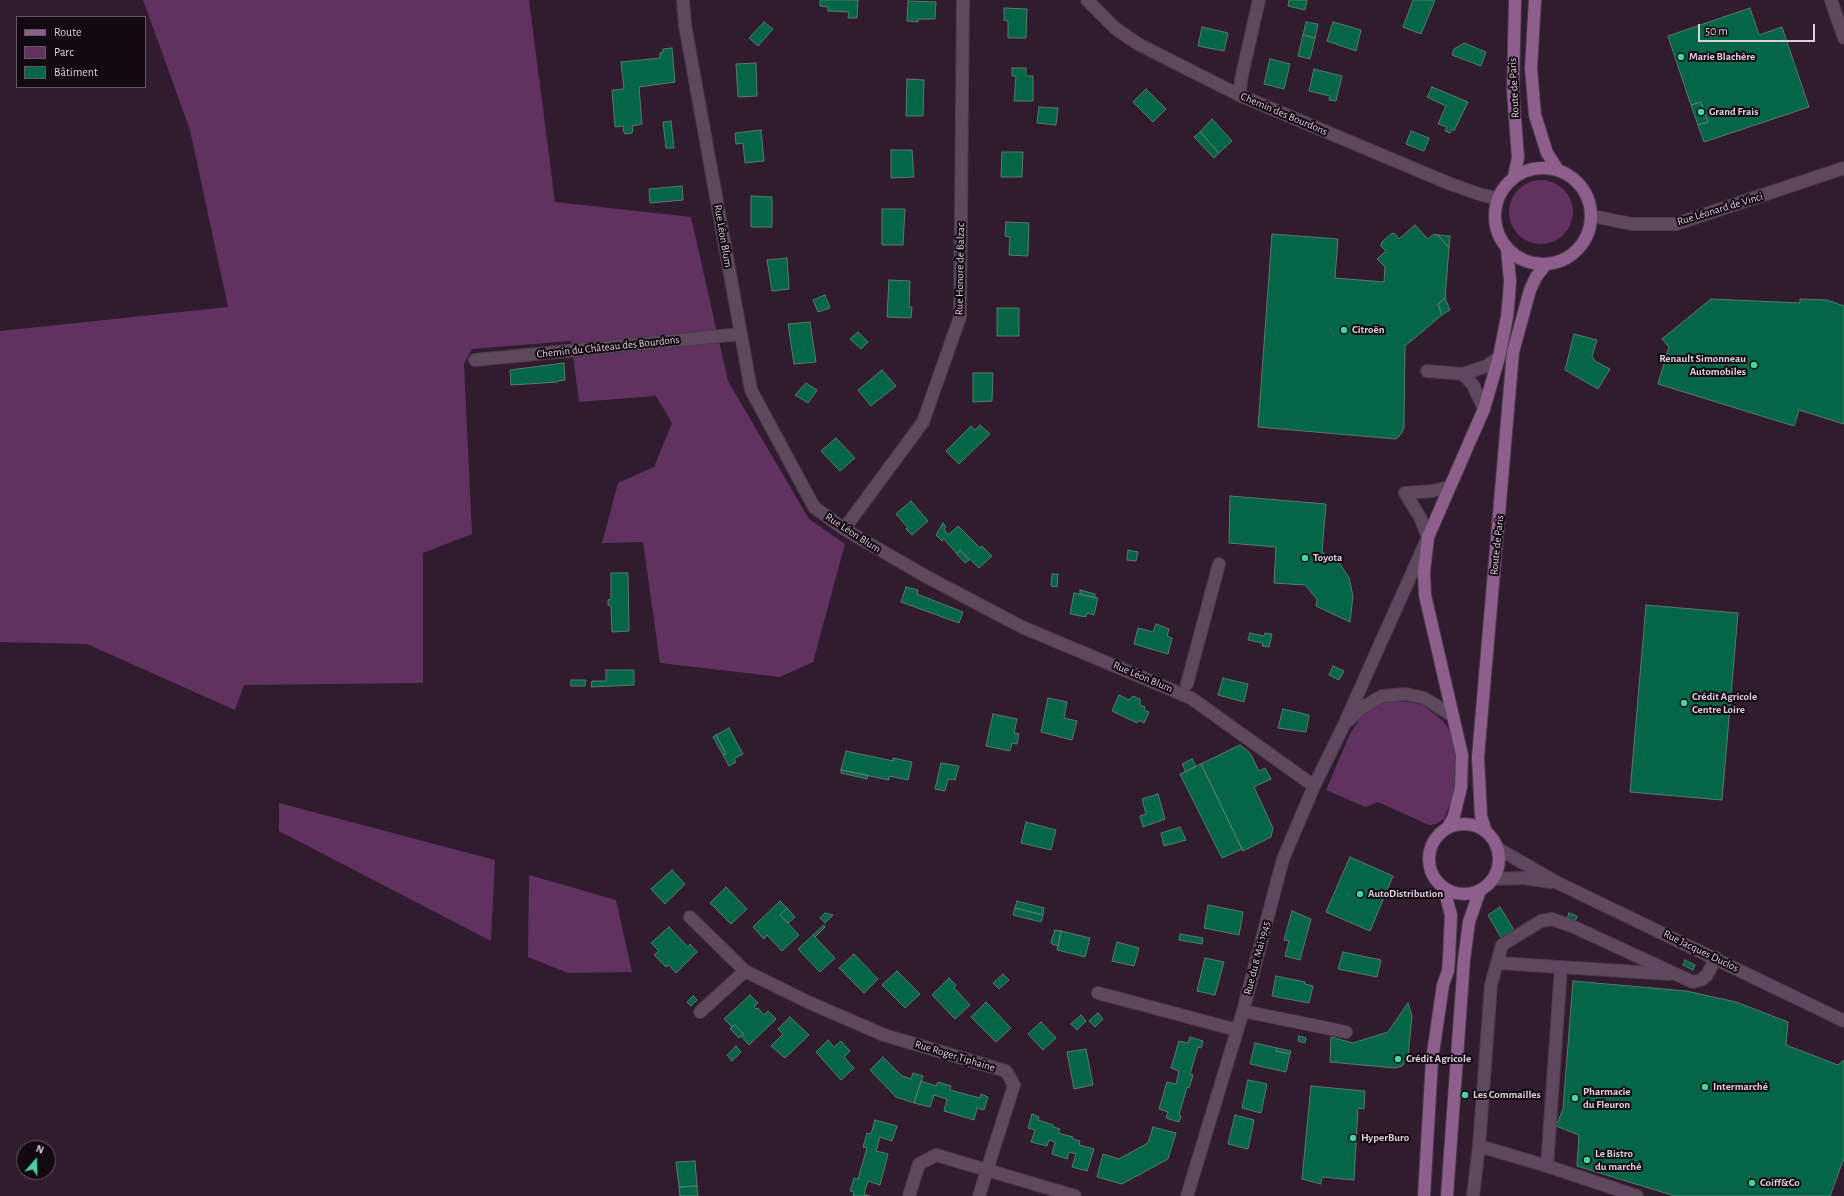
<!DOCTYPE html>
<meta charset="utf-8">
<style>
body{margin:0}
#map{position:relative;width:1844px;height:1196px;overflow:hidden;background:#301b2f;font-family:"Alegreya Sans",sans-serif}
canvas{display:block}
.legend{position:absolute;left:16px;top:16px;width:130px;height:72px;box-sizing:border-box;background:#130912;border:1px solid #645863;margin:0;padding:5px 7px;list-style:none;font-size:12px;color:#ddcfdc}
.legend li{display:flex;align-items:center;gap:8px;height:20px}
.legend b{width:20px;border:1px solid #645863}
.north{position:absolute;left:16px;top:1140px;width:40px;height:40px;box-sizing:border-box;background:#130912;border:1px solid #645863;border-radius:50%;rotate:20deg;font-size:11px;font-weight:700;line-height:16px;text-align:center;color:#ddcfdc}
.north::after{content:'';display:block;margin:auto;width:14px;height:18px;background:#46d49e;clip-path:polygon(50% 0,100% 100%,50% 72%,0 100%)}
.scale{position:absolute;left:1698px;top:24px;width:117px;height:18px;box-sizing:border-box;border:2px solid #ddcfdc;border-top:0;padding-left:5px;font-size:12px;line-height:14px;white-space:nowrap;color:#ddcfdc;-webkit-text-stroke:3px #130912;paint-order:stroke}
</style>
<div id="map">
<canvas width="1844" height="1196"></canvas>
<ul class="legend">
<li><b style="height:5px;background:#8e5f8c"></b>Route</li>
<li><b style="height:11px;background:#61325f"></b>Parc</li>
<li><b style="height:11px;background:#056547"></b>Bâtiment</li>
</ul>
<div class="north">N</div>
<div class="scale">50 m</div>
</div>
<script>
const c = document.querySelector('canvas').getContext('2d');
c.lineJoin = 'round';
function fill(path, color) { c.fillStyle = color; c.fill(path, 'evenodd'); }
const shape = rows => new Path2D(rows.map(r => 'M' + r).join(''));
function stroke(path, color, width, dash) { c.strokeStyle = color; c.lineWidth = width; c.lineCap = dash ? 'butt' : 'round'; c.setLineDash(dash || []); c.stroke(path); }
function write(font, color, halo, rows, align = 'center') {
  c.font = font + ' "Alegreya Sans",sans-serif'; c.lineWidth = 4; c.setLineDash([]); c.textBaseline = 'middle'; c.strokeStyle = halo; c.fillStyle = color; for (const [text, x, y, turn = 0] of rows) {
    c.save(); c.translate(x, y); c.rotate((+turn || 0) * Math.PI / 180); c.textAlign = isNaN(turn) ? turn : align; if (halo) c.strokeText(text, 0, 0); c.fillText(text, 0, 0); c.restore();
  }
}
fill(shape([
 [143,0,529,0,555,202,691,217,728,381,809,519,845,544,813,662,780,677,660,663,643,542,602,543,618,483,654,467,672,423,656,396,579,402,571,341,472,349,464,364,472,534,423,553,423,683,244,685,235,710,87,644,0,642,0,331,228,307,190,130],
 '1509 212a32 32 0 1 1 64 0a32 32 0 1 1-64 0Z',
 [1392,701,1410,702,1423,705,1443,721,1451,732,1455,747,1457,764,1453,796,1444,819,1436,824,1429,825,1378,802,1365,807,1326,790,1350,734,1362,715,1380,704],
 [279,803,495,860,491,941,279,831],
 [529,875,616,900,632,972,568,973,528,957]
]), '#61325f');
const building = shape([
 [820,0,858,0,857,18,848,18,849,12,828,11,828,7,820,6,820,0],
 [1289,0,1307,0,1305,10,1288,6,1289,0],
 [1413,0,1435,0,1421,34,1403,27,1413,0],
 [908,1,936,2,935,19,918,19,918,22,907,21,908,1],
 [1004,8,1027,9,1026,38,1008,38,1008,21,1004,20,1004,8],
 [1750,8,1759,35,1782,27,1809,107,1704,142,1698,125,1708,122,1701,102,1691,105,1668,36,1750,8],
 [764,22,773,29,758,46,749,38,764,22],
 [1306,22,1318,24,1315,38,1303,35,1306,22],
 [1333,22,1361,30,1356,51,1327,41,1333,22],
 [1202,27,1228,33,1224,51,1198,46,1202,27],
 [1303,35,1315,38,1310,59,1298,56,1303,35],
 [1464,43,1486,52,1481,66,1452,55,1454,49,1464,43],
 [672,48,675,82,639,87,642,124,632,126,633,130,632,133,625,134,623,130,624,126,615,127,612,90,624,89,621,62,660,58,660,53,662,53,663,49,672,48],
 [1270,59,1290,64,1284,89,1264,84,1270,59],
 [756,63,757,96,738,97,736,64,756,63],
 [1012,68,1026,68,1026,76,1033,76,1033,101,1014,101,1016,76,1012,76,1012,68],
 [1314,69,1342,76,1336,101,1329,100,1330,96,1309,91,1314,69],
 [907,79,924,80,923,116,906,116,907,79],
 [1432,87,1468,102,1454,131,1452,129,1450,133,1445,131,1447,127,1438,124,1446,106,1427,97,1432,87],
 [1146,89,1166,109,1153,122,1133,102,1146,89],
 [1701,102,1708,122,1698,125,1691,105,1701,102],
 [1039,107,1058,108,1056,125,1037,123,1039,107],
 [1212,119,1232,141,1219,153,1200,132,1212,119],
 [671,121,674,148,666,148,663,122,671,121],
 [761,130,764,161,745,163,743,143,736,144,735,133,761,130],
 [1411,131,1429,138,1424,151,1406,144,1411,131],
 [1200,132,1219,153,1214,158,1194,137,1200,132],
 [891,150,912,150,914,177,891,178,891,150],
 [1002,152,1023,152,1022,177,1001,177,1002,152],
 [682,186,683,200,650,203,649,189,682,186],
 [751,196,772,197,772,227,751,227,751,196],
 [882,209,905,209,903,245,882,245,882,209],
 [1006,222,1029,223,1028,256,1009,255,1010,237,1005,236,1006,222],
 [1415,225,1428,239,1434,234,1438,235,1449,248,1445,298,1438,304,1442,315,1405,346,1404,428,1401,434,1396,439,1258,427,1272,234,1338,239,1335,278,1384,282,1385,267,1377,259,1386,251,1381,246,1382,242,1391,234,1394,233,1399,239,1415,225],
 [1438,235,1450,236,1449,248,1438,235],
 [787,258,789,289,772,291,767,260,787,258],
 [889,280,910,281,909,307,912,307,911,318,887,317,889,280],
 [825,295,830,308,818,312,813,300,825,295],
 [1445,298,1450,310,1442,315,1438,304,1445,298],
 [1711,299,1800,303,1800,299,1827,300,1844,306,1844,424,1799,410,1794,426,1658,384,1669,347,1662,339,1711,299],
 [997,308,1019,308,1019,336,997,336,997,308],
 [810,322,816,362,794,364,788,324,810,322],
 [858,332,868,342,861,349,850,339,858,332],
 [1574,334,1597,340,1592,356,1595,361,1610,369,1598,389,1565,370,1574,334],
 [564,363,565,380,558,381,558,382,511,385,510,370,564,363],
 [882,370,896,386,871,406,858,390,882,370],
 [973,373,993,373,992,401,973,402,973,373],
 [806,383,817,390,808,403,795,395,806,383],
 [980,425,990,434,959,464,946,451,971,426,975,430,980,425],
 [836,438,855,458,840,471,821,451,836,438],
 [1230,496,1326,504,1322,552,1340,564,1349,578,1353,596,1350,622,1316,606,1317,599,1305,585,1274,583,1276,547,1229,543,1230,496],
 [911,501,928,521,912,535,906,529,908,528,896,514,911,501],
 [943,523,946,527,944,529,948,535,958,526,980,548,982,546,992,556,979,568,960,550,957,554,944,539,942,541,936,535,943,523],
 [960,550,969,560,965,563,957,554,960,550],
 [1128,550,1138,552,1136,561,1127,560,1128,550],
 [611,573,628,573,629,631,612,632,611,606,608,605,608,600,611,599,611,573],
 [1052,574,1058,574,1057,587,1051,586,1052,574],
 [906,587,918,590,917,594,963,612,959,623,901,602,906,587],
 [1080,590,1095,594,1095,598,1080,594,1080,590],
 [1074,593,1098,598,1094,615,1087,613,1086,617,1070,614,1074,593],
 [1646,605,1738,613,1722,800,1630,792,1646,605],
 [1156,624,1169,629,1167,636,1172,638,1168,654,1134,644,1138,628,1153,632,1156,624],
 [1250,633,1264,636,1265,633,1272,634,1269,647,1262,646,1263,643,1248,640,1250,633],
 [1333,666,1344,671,1339,680,1329,675,1333,666],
 [606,670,634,670,634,685,591,687,592,681,606,681,606,670],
 [1223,678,1248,684,1244,702,1218,695,1223,678],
 [571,680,586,680,585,686,571,686,571,680],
 [1119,695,1129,700,1133,696,1140,699,1140,705,1145,707,1144,710,1149,712,1144,723,1139,720,1137,723,1112,711,1119,695],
 [1048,698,1067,702,1064,718,1077,721,1072,740,1041,732,1048,698],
 [1283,709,1309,715,1306,732,1278,728,1283,709],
 [993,714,1017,719,1014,733,1019,734,1017,744,1012,743,1010,751,986,746,993,714],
 [729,728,743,754,734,759,736,762,729,766,723,755,726,754,716,735,729,728],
 [716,735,726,754,723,755,713,737,716,735],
 [1240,745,1250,753,1259,771,1265,768,1271,779,1254,787,1273,828,1271,837,1243,851,1201,764,1240,745],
 [846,751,893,761,893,758,912,762,908,780,889,776,889,780,841,770,846,751],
 [1192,759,1196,766,1186,772,1182,764,1192,759],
 [941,763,959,766,955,780,948,779,945,791,935,789,941,763],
 [1201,764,1242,849,1222,858,1180,774,1201,764],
 [841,770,868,775,867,779,841,773,841,770],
 [1158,794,1165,819,1143,827,1140,816,1146,814,1142,799,1158,794],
 [1026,822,1056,830,1051,850,1021,843,1026,822],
 [1180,827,1186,840,1164,846,1161,833,1180,827],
 [1350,857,1393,876,1370,931,1326,912,1350,857],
 [672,870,685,884,665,904,651,889,672,870],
 [726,887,747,909,731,924,710,903,726,887],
 [780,901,787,908,780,915,799,935,782,951,767,935,764,939,753,927,780,901],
 [1017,901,1044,908,1043,915,1015,908,1017,901],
 [1208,905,1243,912,1239,935,1204,928,1208,905],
 [1500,907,1520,940,1507,948,1488,915,1500,907],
 [787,908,795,917,788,923,780,915,787,908],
 [1015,908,1043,915,1041,922,1013,915,1015,908],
 [1292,911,1311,919,1300,960,1285,956,1289,941,1284,940,1292,911],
 [825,913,833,915,825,923,820,918,825,913],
 [1569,913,1577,916,1575,922,1567,919,1569,913],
 [824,925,825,927,815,937,813,935,824,925],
 [669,927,688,947,690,944,697,952,676,973,669,965,666,967,654,955,659,951,651,943,669,927],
 [1055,930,1061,931,1058,946,1052,944,1051,942,1055,930],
 [1061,931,1090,938,1085,957,1057,950,1061,931],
 [1180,934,1203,938,1202,944,1179,940,1180,934],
 [813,935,835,958,820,972,798,949,813,935],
 [1117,942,1139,948,1134,966,1112,961,1117,942],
 [1343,952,1381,960,1377,977,1338,969,1343,952],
 [854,954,878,979,864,993,839,968,854,954],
 [1205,958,1224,962,1215,995,1197,991,1205,958],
 [1685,960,1695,965,1693,970,1683,965,1685,960],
 [897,971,920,994,905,1008,882,985,897,971],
 [1003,974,1009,980,999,989,993,983,1003,974],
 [1276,976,1305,982,1305,984,1313,986,1309,1003,1272,996,1276,976],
 [949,978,956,985,954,988,970,1005,955,1019,932,995,949,978],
 [1573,981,1686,991,1736,1002,1788,1022,1786,1045,1838,1065,1844,1060,1844,1158,1830,1196,1675,1196,1577,1166,1579,1135,1556,1126,1563,1109,1573,981],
 [750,995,758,1003,754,1007,756,1009,758,1008,764,1015,768,1011,776,1019,749,1045,741,1036,744,1034,735,1025,732,1027,724,1019,750,995],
 [693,996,697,1000,691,1006,687,1002,693,996],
 [986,1002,1011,1028,996,1042,971,1017,986,1002],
 [1408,1003,1412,1016,1408,1057,1402,1066,1395,1068,1330,1062,1331,1037,1353,1043,1388,1032,1408,1003],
 [1098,1013,1103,1019,1095,1027,1089,1021,1098,1013],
 [1081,1015,1086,1021,1077,1030,1071,1024,1081,1015],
 [790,1017,809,1035,785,1058,771,1046,783,1034,778,1029,790,1017],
 [1041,1022,1056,1038,1043,1050,1028,1034,1041,1022],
 [735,1025,744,1034,739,1038,730,1029,735,1025],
 [1299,1036,1306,1038,1305,1043,1298,1041,1299,1036],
 [1190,1037,1203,1041,1201,1048,1198,1047,1190,1074,1193,1075,1189,1088,1187,1087,1179,1115,1181,1116,1179,1122,1166,1118,1168,1112,1159,1109,1167,1082,1176,1084,1179,1071,1171,1068,1179,1041,1188,1043,1190,1037],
 [828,1040,834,1047,841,1041,850,1051,844,1057,854,1068,841,1080,816,1052,828,1040],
 [1255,1043,1277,1048,1276,1051,1290,1054,1286,1072,1250,1064,1255,1043],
 [736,1046,741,1052,732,1061,727,1055,736,1046],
 [1277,1048,1291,1051,1290,1054,1276,1051,1277,1048],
 [1086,1049,1093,1085,1074,1089,1067,1052,1086,1049],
 [883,1057,902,1076,911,1079,913,1073,923,1076,914,1103,896,1097,870,1070,883,1057],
 [1248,1080,1267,1084,1261,1113,1242,1108,1248,1080],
 [921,1081,936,1086,938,1082,951,1086,950,1090,980,1098,981,1094,988,1097,984,1110,977,1108,974,1120,944,1111,947,1099,934,1095,930,1107,914,1103,921,1081],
 [1311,1086,1365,1091,1364,1109,1358,1108,1354,1180,1322,1177,1321,1184,1302,1179,1311,1086],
 [1032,1114,1039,1117,1038,1120,1053,1125,1053,1127,1060,1129,1058,1133,1073,1137,1073,1139,1080,1141,1079,1145,1094,1149,1087,1171,1072,1167,1076,1154,1069,1152,1067,1159,1052,1154,1055,1142,1049,1140,1047,1146,1031,1142,1035,1130,1028,1128,1032,1114],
 [1235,1115,1254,1120,1248,1149,1228,1144,1235,1115],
 [875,1120,897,1126,892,1141,880,1137,876,1151,888,1154,880,1185,868,1181,864,1194,870,1196,853,1196,854,1192,850,1191,854,1178,858,1179,867,1148,863,1147,867,1133,871,1134,875,1120],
 [1153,1127,1176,1133,1168,1159,1122,1184,1097,1177,1103,1154,1119,1159,1148,1143,1153,1127],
 [695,1161,697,1186,679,1187,676,1162,695,1161],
 [697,1186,698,1196,680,1196,679,1187,697,1186]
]);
fill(building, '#056547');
stroke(building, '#587c6b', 1);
const minor = shape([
 [683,0,685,25,751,390,814,507,844,529,927,577,1022,627,1191,698,1314,786],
 [1087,0,1115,28,1138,44,1239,95,1448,183,1482,195,1497,198],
 [1831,0,1844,38],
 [1239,95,1242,75,1259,0],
 [1592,216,1632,224,1676,224,1844,168],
 [475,360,741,334],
 [1427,371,1463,374,1487,366,1499,357],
 [1463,374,1473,385,1484,409],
 [844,529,923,422,960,317,963,0],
 [1187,684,1219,564],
 [1349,720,1360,709,1382,696,1406,694,1424,698,1453,716],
 [1497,848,1558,883,1844,1021],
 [1493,879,1523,878,1551,882],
 [690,917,745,971,808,1002,884,1035,1006,1071,1014,1085,987,1170,1075,1196],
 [1498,963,1669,974],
 [1561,967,1547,1166,1637,1196],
 [1098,993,1237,1030],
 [1243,1011,1346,1032],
 [700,1012,745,971],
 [1479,1146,1547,1166],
 [909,1196,919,1164,936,1155,987,1170,979,1196],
 [1187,1196,1243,1011,1283,859,1314,786,1343,727,1428,537,1420,517,1405,493,1432,491,1449,487],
 [1473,1196,1479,1146,1491,985,1502,945,1541,921,1552,919,1574,927,1693,982,1701,980,1707,975,1716,958]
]);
const major = shape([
 [1535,0,1531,68,1535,115,1547,153,1558,170],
 '1495 216a48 48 0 1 1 96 0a48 48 0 1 1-96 0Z',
 [1514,176,1518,158,1513,90,1515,0],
 '1429 859a35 35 0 1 1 70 0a35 35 0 1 1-70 0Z',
 [1448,827,1454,816,1461,787,1462,755,1425,595,1424,572,1428,537,1484,409,1499,357,1507,317,1509,296,1510,281,1507,248],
 [1486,832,1481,816,1478,757,1513,352,1530,290,1536,277,1546,264],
 [1424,1196,1432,1060,1443,985,1448,971,1449,958,1451,915,1444,889],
 [1447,1196,1464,960,1469,922,1480,890]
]);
stroke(minor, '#4a3a4a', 14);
stroke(major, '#4a3a4a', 14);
stroke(minor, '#5f475e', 12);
stroke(major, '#8e5f8c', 12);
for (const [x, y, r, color] of [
 [1681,57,4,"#46d49e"],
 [1701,112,4,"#46d49e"],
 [1344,330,4,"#46d49e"],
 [1754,365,4,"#46d49e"],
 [1305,558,4,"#46d49e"],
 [1684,703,4,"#46d49e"],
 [1360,894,4,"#46d49e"],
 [1398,1059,4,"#46d49e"],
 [1705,1087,4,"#46d49e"],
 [1465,1095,4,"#46d49e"],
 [1575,1098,4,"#46d49e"],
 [1353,1138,4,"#46d49e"],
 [1587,1160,4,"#46d49e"],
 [1752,1183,4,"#46d49e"]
]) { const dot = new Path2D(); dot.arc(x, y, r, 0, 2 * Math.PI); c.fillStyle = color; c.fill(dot); stroke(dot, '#130912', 1.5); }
write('bold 11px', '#ddcfdc', '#130912', [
 ["Marie Blachère",1689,57],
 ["Grand Frais",1709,112],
 ["Citroën",1352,330],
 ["Renault Simonneau",1746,359,"right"],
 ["Automobiles",1746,372,"right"],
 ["Toyota",1313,558],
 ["Crédit Agricole",1692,697],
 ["Centre Loire",1692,710],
 ["AutoDistribution",1368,894],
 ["Crédit Agricole",1406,1059],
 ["Intermarché",1713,1087],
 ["Pharmacie",1583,1092],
 ["du Fleuron",1583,1105],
 ["Les Commailles",1473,1095],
 ["HyperBuro",1361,1138],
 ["Le Bistro",1595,1154],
 ["du marché",1595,1167],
 ["Coiff&Co",1760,1183]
], 'left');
write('11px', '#ddcfdc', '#130912', [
 ["Route de Paris",1514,88,-93],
 ["Chemin des Bourdons",1284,114,23],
 ["Rue Léonard de Vinci",1720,209,-17],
 ["Rue Léon Blum",723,236,80],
 ["Rue Honore de Balzac",960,269,-89],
 ["Chemin du Château des Bourdons",608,347,-6],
 ["Rue Léon Blum",853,533,33],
 ["Route de Paris",1497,545,-84],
 ["Rue Léon Blum",1143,677,23],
 ["Rue Jacques Duclos",1701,951,26],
 ["Rue du 8 Mai 1945",1257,958,-75],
 ["Rue Roger Tiphaine",955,1056,17]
]);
</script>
